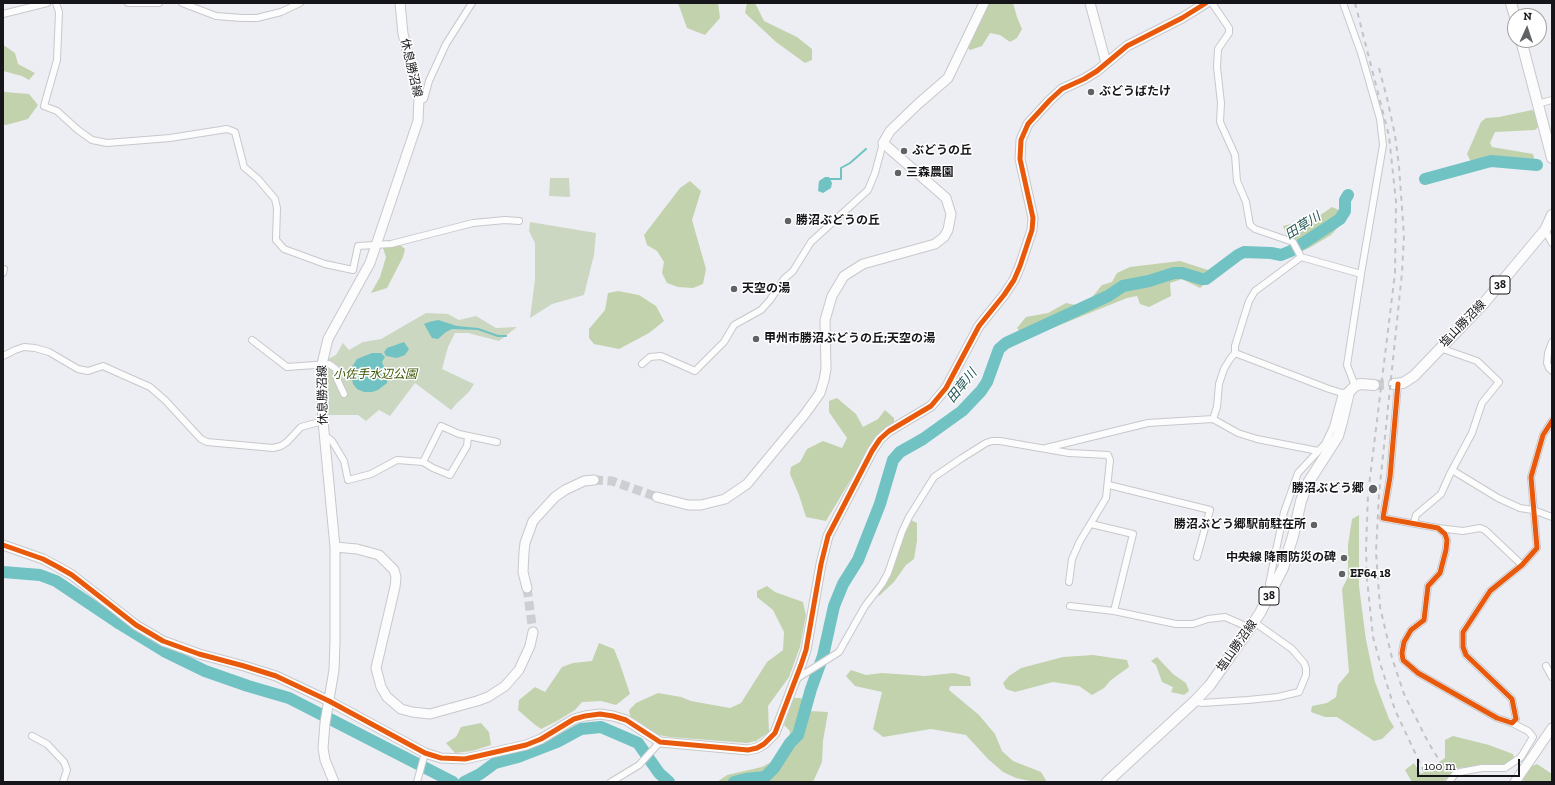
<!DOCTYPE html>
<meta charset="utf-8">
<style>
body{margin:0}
#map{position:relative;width:1555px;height:785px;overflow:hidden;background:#edeef3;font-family:"Zilla Slab",serif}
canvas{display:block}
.frame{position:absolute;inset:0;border:4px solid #16161a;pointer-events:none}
.north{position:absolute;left:1507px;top:8px;width:40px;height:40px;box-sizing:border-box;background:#fff;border:1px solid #a2a2a3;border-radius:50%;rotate:3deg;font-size:11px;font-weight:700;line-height:16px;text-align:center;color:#16161a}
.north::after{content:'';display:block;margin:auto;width:14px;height:18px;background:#616266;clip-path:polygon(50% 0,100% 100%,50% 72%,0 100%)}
.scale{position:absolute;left:1417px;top:759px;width:103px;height:18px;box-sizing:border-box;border:2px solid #16161a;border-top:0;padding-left:5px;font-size:12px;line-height:14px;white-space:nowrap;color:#16161a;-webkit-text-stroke:3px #fff;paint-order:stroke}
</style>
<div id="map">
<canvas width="1555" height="785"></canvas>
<div class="frame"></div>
<div class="north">N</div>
<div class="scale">100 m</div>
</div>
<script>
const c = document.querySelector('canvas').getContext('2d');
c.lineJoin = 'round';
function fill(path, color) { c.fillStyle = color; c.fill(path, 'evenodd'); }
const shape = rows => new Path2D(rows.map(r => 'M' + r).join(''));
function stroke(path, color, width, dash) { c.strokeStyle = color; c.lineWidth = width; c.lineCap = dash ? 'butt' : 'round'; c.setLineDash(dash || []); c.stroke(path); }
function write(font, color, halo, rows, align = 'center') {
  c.font = font + ' "Zilla Slab","Noto Sans JP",serif'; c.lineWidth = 3; c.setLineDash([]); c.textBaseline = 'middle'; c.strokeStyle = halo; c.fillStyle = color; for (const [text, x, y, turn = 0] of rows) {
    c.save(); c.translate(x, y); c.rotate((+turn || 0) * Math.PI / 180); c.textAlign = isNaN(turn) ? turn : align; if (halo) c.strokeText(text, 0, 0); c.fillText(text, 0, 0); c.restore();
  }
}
fill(shape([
 [550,178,569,178,570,197,549,196],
 [530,222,596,233,594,255,584,295,552,304,530,318,535,280,535,243,529,231],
 [426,313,448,314,459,320,476,316,496,328,517,327,499,341,468,333,455,333,448,347,442,369,474,384,469,392,457,403,451,410,415,383,390,416,379,410,366,421,358,415,328,415,326,371,328,359,336,355,343,343,349,350,363,342,381,339]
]), '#cbd7c0');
fill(shape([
 [678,3,718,3,720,18,705,35,687,28],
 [747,3,755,3,764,21,797,37,812,49,812,60,805,63,776,42,745,13],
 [988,3,1013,3,1017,17,1022,29,1017,38,1010,42,1000,35,990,33,982,46,970,50,967,47],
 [3,46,5,46,15,53,18,64,35,73,29,80,22,76,3,71],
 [3,90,5,92,29,94,38,105,28,119,6,125,3,124],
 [1532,110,1536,113,1540,125,1535,130,1495,132,1490,143,1492,147,1533,154,1535,161,1526,170,1481,161,1471,162,1467,154,1481,122,1486,118,1499,117],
 [690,181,701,191,692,220,706,269,703,284,693,288,678,287,667,283,662,273,664,262,657,251,647,245,644,235,680,188],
 [1332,207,1339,210,1341,212,1340,225,1331,235,1309,248,1302,251,1295,241,1288,238,1283,226,1316,218],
 [400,245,405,249,403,257,387,288,371,293,380,277,386,257,383,248],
 [1180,261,1208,270,1210,280,1200,288,1182,279,1170,283,1171,296,1149,307,1140,304,1137,296,1127,298,1025,339,1017,328,1026,317,1048,313,1066,303,1076,305,1089,301,1102,285,1112,282,1117,273,1130,267],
 [618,291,639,295,656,306,664,321,649,333,619,349,594,344,589,338,589,329,605,310,608,293],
 [837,398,856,414,863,427,878,419,885,410,894,418,894,423,881,432,872,444,826,521,806,517,799,495,790,474,791,467,800,462,807,449,823,441,842,448,847,438,829,412,829,401],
 [1359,515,1359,586,1366,640,1375,682,1389,719,1394,727,1382,739,1374,741,1337,717,1325,717,1311,712,1312,706,1327,703,1336,697,1338,685,1349,672,1342,589,1348,577,1348,545,1352,519],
 [911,520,917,523,917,541,914,559,906,565,894,582,879,596,878,593],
 [767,586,775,592,803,602,806,615,800,647,789,677,768,706,769,732,756,741,747,743,670,737,658,735,630,716,629,710,636,703,658,693,681,697,691,701,730,708,741,703,767,662,783,650,784,632,773,610,757,597,757,591],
 [599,643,614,649,620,664,630,694,616,705,601,701,582,702,575,710,557,721,541,729,534,724,518,710,519,700,535,687,545,692,562,667,573,663,592,661],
 [1093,655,1127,660,1129,667,1111,680,1104,688,1092,695,1079,686,1053,682,1015,692,1006,689,1003,683,1009,676,1021,668,1063,657],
 [1157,657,1173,674,1186,683,1189,691,1184,695,1171,692,1173,687,1162,682,1156,665,1151,661],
 [851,670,866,675,882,673,925,676,954,673,970,677,971,686,950,686,949,690,979,715,995,734,1002,751,1013,761,1041,772,1047,782,1035,782,1016,778,1003,772,988,759,966,735,931,729,883,737,873,729,882,692,855,686,846,676],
 [794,698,801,698,810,711,828,712,823,741,822,762,813,782,717,782,727,775,762,767,788,753,790,731,784,725],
 [481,723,489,732,491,745,472,751,455,753,446,743,456,737,461,727],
 [1453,736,1489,745,1513,754,1515,762,1503,765,1458,768,1443,782,1412,782,1405,770,1414,763,1421,774,1445,758,1445,740],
 [1537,764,1552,774,1552,782,1524,782,1523,778,1530,767]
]), '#c2d2ad');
fill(shape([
 [825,177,829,177,832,183,831,188,823,193,818,191,819,181],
 [438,320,457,326,478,328,479,330,452,329,446,332,438,339,432,338,424,324,429,322],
 [404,342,409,349,405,355,397,358,386,356,384,352,387,348],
 [372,353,381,353,385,357,382,362,388,377,387,383,378,390,372,392,364,392,357,389,353,384,350,370,357,359]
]), '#71c2c3');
stroke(shape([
 [830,179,841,179,841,168,850,163,866,149],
 [478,329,498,336,506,336]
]), '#71c2c3', 2);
stroke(shape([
 [1425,179,1491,161,1537,165],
 [3,572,40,575,56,581,120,624,164,651,205,671,248,686,289,698,453,782],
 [464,782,480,774,495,763,518,757,557,742,581,729,601,727,638,743,659,773,669,782],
 [734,782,746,779,765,777,774,768,790,743,798,735,811,689,823,656,834,606,843,584,858,560,880,504,893,460,900,452,923,439,962,411,981,391,987,382,999,349,1006,343,1108,296,1123,286,1149,281,1174,273,1182,273,1202,279,1206,279,1238,255,1244,252,1271,253,1281,255,1291,251,1340,219,1345,211,1345,200,1348,195]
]), '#71c2c3', 12);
stroke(shape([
 [594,480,612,481,657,497],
 [527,588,533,632]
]), '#cdced2', 9, [9, 4.5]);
stroke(shape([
 [1374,385,1394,384]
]), '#cdced2', 10, [10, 5]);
const street = shape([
 [56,3,59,12,57,60,44,106,57,111,78,130,92,140,107,143,170,138,227,129,235,132,244,167,258,179,275,199,277,208,276,240,284,249,325,264,353,270,358,246,391,244,473,223,505,220,519,221],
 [128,3,159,3],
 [182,3,216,16,242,18,257,18,281,12,300,3],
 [1212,3,1229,28,1229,33,1218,49,1217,67,1221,103,1220,122,1235,155,1237,181,1246,202,1250,225,1255,229,1293,242,1301,257,1361,274],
 [1343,3,1361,53,1380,119,1383,145,1361,274,1347,365,1355,386],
 [3,14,47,3],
 [419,101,424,99,429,81,446,44,472,3],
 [1537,104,1552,100],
 [1545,230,1552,243],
 [3,273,4,269],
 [252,340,287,367,329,364,336,369,337,379,344,394],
 [1552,342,1548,353,1547,363,1549,368,1552,371],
 [1235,353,1235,346,1249,301,1255,291,1301,257],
 [3,356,15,350,24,347,35,348,49,352,78,369,88,371,103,366,114,371,150,387,165,400,201,439,207,442,273,448,281,446,287,442,301,427,323,421],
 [642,364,650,357,661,356,695,371,724,342,734,325,761,310,770,300,784,279,793,271,811,242,868,190,875,173,883,143],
 [1398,384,1390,477,1383,518,1438,528,1445,534,1447,540,1446,550,1440,573,1428,586,1424,620,1411,630,1404,642,1402,653,1403,660,1418,673,1497,718,1512,723,1516,719,1512,699,1466,655,1463,647,1463,632,1490,591,1522,565,1537,548,1531,477,1543,435,1552,421],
 [1213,419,1238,433,1257,439,1318,451],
 [324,435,332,441,344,461,348,480,371,474,397,460,423,462,441,426,459,434,497,442],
 [1046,448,1148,423,1213,419,1217,407,1219,384,1224,369,1230,359,1235,353,1329,389,1342,393,1349,392],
 [423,462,433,468,450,475,467,446,468,436],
 [1452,470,1498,498,1520,508,1533,510,1552,517],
 [1109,485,1210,510,1197,557],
 [1414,523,1416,515,1441,494,1450,474,1472,433,1482,403,1499,382,1477,361,1440,348],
 [1091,524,1133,534,1114,611],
 [1438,528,1463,531,1480,528,1485,530,1522,565],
 [1271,590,1269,584,1284,512,1298,473,1325,444,1333,427,1342,393],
 [1070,606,1114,611,1176,624,1193,624,1208,619,1225,617,1250,628],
 [1546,666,1552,677],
 [796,679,839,652,865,606,882,584,888,573,902,532,909,517,934,477,962,458,986,443,992,441,1000,441,1069,453,1108,455,1110,460,1106,498,1080,541,1072,559,1069,582],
 [1195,701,1202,703,1248,700,1278,697,1299,692,1306,675,1306,668,1304,663,1292,649,1254,622],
 [32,736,47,744,64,762,67,770,63,782],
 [417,782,425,753],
 [611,782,639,765,660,742],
 [1449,782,1455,774,1460,772,1482,768,1505,768,1521,757,1533,737,1528,731,1512,723]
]);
const secondary = shape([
 [1090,3,1106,63],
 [657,497,688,505,701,505,725,499,747,484,805,414,820,393,824,380,826,369,825,320,832,296,844,276,863,264,935,244,944,237,948,230,951,214,946,198,883,143,890,131,918,104,948,78,984,3],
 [3,545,43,559,58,567,72,575,136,625,163,641,199,654,244,666,276,676,329,701,425,753,441,758,465,759,526,745,541,739,574,719,585,716,600,714,613,716,626,720,660,742,748,750,757,748,764,744,775,733,801,665,806,650,821,564,828,536,872,451,880,439,889,431,931,406,946,388,979,326,1004,295,1014,280,1020,266,1032,230,1033,218,1020,159,1021,140,1028,124,1050,100,1062,89,1084,79,1097,71,1127,46,1182,18,1206,3],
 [335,547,357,549,379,555,394,570,396,577,395,587,376,668,381,687,387,697,401,709,412,712,430,714,477,701,488,697,505,686,519,670,530,646,533,632],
 [527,588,523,572,524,552,525,543,533,521,555,497,565,490,584,481,594,480],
 [334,782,325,760,323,748,325,723,334,670,335,642,335,547,323,421,321,387,322,364,328,339,370,263,418,121,419,98,403,34,400,3],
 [1515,782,1552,728]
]);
const primary = shape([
 [1511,3,1515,17],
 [1521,40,1552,158],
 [1394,384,1403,383,1414,376,1484,303,1545,230,1552,215],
 [1107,782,1195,701,1210,685,1250,628,1260,613,1283,568,1293,536,1301,501,1308,483,1338,436,1342,422,1349,392,1355,386,1360,384,1374,385]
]);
stroke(street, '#c7c8cb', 8);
stroke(secondary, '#c7c8cb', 11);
stroke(primary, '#c7c8cb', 12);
stroke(street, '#fcfcfd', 6);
stroke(secondary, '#fcfcfd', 9);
stroke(primary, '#fcfcfd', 10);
stroke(shape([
 [1355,3,1389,136,1396,202,1395,273,1368,494,1366,550,1367,579,1373,637,1381,666,1395,710,1425,774],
 [1379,68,1387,98,1395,135,1399,166,1404,236,1402,273,1379,494,1376,552,1378,580,1380,607,1392,658,1404,694,1428,742,1441,763]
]), '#c2c3c4', 2, [5, 5]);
stroke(shape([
 [1398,384,1390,477,1383,518,1438,528,1445,534,1447,540,1446,550,1440,573,1428,586,1424,620,1411,630,1404,642,1402,653,1403,660,1418,673,1497,718,1512,723,1516,719,1512,699,1466,655,1463,647,1463,632,1490,591,1522,565,1537,548,1531,477,1543,435,1552,421],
 [3,545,43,559,58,567,72,575,136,625,163,641,199,654,244,666,276,676,329,701,425,753,441,758,465,759,526,745,541,739,574,719,585,716,600,714,613,716,626,720,660,742,748,750,757,748,764,744,775,733,801,665,806,650,821,564,828,536,872,451,880,439,889,431,931,406,946,388,979,326,1004,295,1014,280,1020,266,1032,230,1033,218,1020,159,1021,140,1028,124,1050,100,1062,89,1084,79,1097,71,1127,46,1182,18,1206,3]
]), '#e8590c', 5);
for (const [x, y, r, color] of [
 [1091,92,4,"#616266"],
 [904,151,4,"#616266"],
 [898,173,4,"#616266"],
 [788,221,4,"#616266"],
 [734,289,4,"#616266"],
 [756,339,4,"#616266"],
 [1373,489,5,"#616266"],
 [1314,525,4,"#616266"],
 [1344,558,4,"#616266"],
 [1342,574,4,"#616266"]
]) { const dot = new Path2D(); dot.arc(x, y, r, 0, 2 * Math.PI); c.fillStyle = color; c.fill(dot); stroke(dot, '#fff', 1.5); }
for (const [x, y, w] of [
 [1500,285,20],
 [1269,596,20]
]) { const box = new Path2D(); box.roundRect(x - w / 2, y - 9, w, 18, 3); c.fillStyle = '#fff'; c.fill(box); stroke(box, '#16161a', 1); }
write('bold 11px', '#16161a', null, [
 ["38",1500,285],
 ["38",1269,596]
]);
write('12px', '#16161a', '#fff', [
 ["休息勝沼線",411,68,77],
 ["塩山勝沼線",1463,324,-46],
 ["休息勝沼線",323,395,-91],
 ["塩山勝沼線",1237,646,-55]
]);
write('bold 12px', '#16161a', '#fff', [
 ["ぶどうばたけ",1099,92],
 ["ぶどうの丘",912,151],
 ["三森農園",906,173],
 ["勝沼ぶどうの丘",796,221],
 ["天空の湯",742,289],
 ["甲州市勝沼ぶどうの丘;天空の湯",764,339],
 ["勝沼ぶどう郷",1364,489,"right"],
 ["勝沼ぶどう郷駅前駐在所",1306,525,"right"],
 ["中央線 降雨防災の碑",1336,558,"right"],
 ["EF64 18",1350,574]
], 'left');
write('italic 12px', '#3a5300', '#fff', [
 ["小佐手水辺公園",375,375]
]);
write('italic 13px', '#255555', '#fff', [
 ["田草川",1303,226,-32],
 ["田草川",962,386,-51]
]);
</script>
